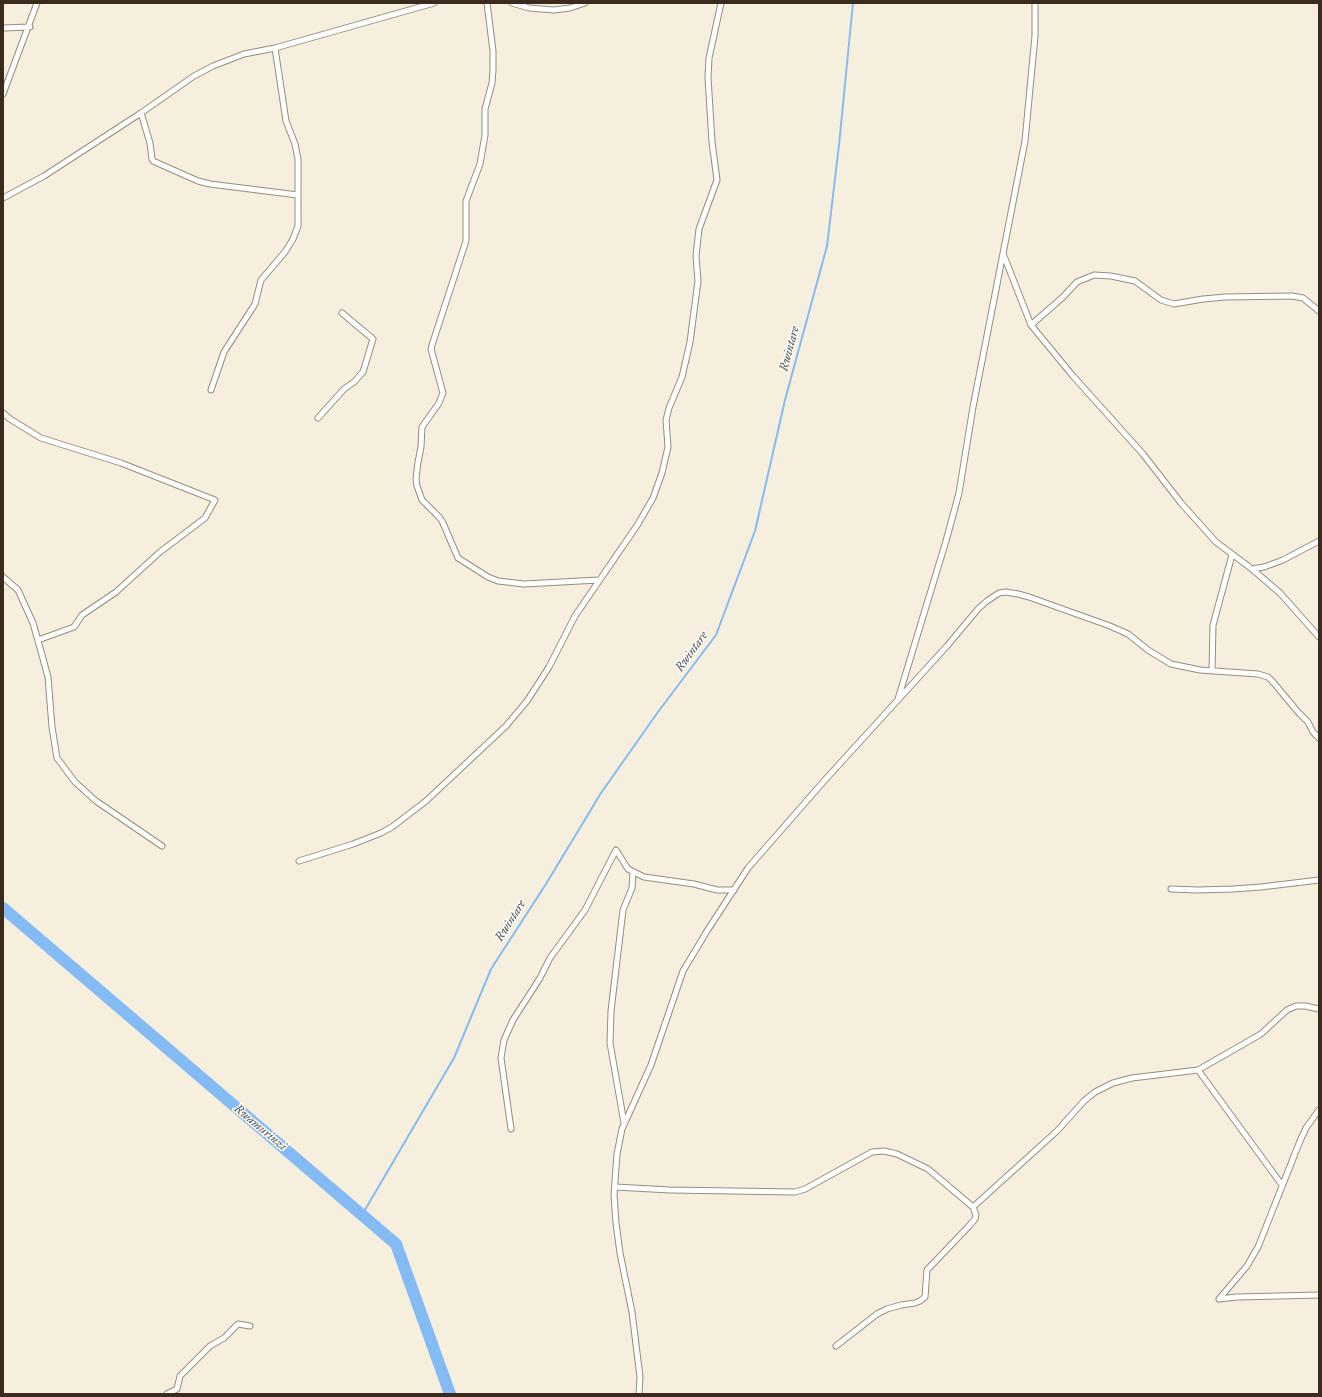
<!DOCTYPE html>
<style>
body{margin:0}
#map{position:relative;width:1322px;height:1397px;overflow:hidden;background:#f6efdd;font-family:"IM FELL Great Primer",serif}
canvas{display:block}
.frame{position:absolute;inset:0;border:4px solid #3b2a1e;pointer-events:none}
</style>
<div id="map">
<canvas width="1322" height="1397"></canvas>
<div class="frame"></div>
</div>
<script>
const c = document.querySelector('canvas').getContext('2d');
c.lineJoin = 'round';
const shape = rows => new Path2D(rows.map(r => 'M' + r).join(''));
function stroke(path, color, width, dash) { c.strokeStyle = color; c.lineWidth = width; c.lineCap = dash ? 'butt' : 'round'; c.setLineDash(dash || []); c.stroke(path); }
function write(font, color, halo, rows, align = 'center') {
  c.font = font + ' "IM FELL Great Primer",serif'; c.lineWidth = 3; c.setLineDash([]); c.textBaseline = 'middle'; c.strokeStyle = halo; c.fillStyle = color; for (const [text, x, y, turn = 0] of rows) {
    c.save(); c.translate(x, y); c.rotate((+turn || 0) * Math.PI / 180); c.textAlign = isNaN(turn) ? turn : align; if (halo) c.strokeText(text, 0, 0); c.fillText(text, 0, 0); c.restore();
  }
}
stroke(shape([
 [362,1215,454,1058,491,969,546,884,601,793,658,712,716,635,755,531,785,400,827,246,839,145,853,3]
]), '#85bbf4', 2);
stroke(shape([
 [3,908,396,1244,450,1394]
]), '#85bbf4', 12);
const minor = shape([
 [487,3,493,51,493,70,492,83,485,109,485,135,480,164,466,201,466,241,432,345,431,349,443,393,439,403,422,427,421,447,418,462,416,479,417,486,422,500,440,518,443,523,458,558,488,577,498,581,524,584,599,580],
 [512,3,529,8,554,10,570,8,585,3],
 [3,28,30,27],
 [3,94,37,3],
 [141,113,150,143,152,159,153,161,198,181,210,184,298,195],
 [3,198,44,176,141,113,194,76,213,66,244,54,275,48,434,3],
 [1004,256,1031,325,1073,376,1143,454,1181,503,1216,542,1252,569,1280,593,1319,637],
 [1031,325,1063,297,1077,282,1094,275,1111,276,1135,281,1161,300,1174,304,1203,299,1225,297,1292,296,1303,298,1319,311],
 [211,390,224,352,255,304,261,280,285,252,293,239,298,226,298,159,295,144,286,121,275,48],
 [3,413,10,419,41,438,121,463,215,500,205,518,160,552,116,592,82,615,74,627,38,640],
 [318,418,344,389,354,382,363,372,373,339,342,313],
 [1252,569,1264,567,1283,560,1319,541],
 [3,577,18,590,33,623,42,655,48,677,52,727,57,758,75,782,96,801,162,846],
 [1212,671,1213,625,1232,555],
 [898,699,946,541,959,493,973,407,1025,141,1035,36,1035,3],
 [299,861,353,844,381,833,392,827,426,801,506,726,527,701,549,667,575,616,638,524,653,498,662,473,668,447,666,420,669,408,682,377,690,342,698,281,696,256,699,229,717,180,712,142,708,77,709,58,721,3],
 [1171,889,1198,890,1233,889,1261,887,1319,880],
 [1198,1070,1282,1185],
 [624,1123,610,1043,611,1011,623,910,632,888,633,872],
 [511,1129,501,1058,504,1040,513,1020,540,978,550,958,585,910,616,850,628,869,644,877,694,884,717,890,734,890],
 [615,1187,670,1190,795,1192,805,1189,872,1152,884,1151,897,1154,928,1169,973,1207,976,1215,975,1219,969,1226,927,1270,925,1297,920,1301,915,1303,901,1305,887,1309,877,1314,836,1346],
 [973,1207,1057,1131,1084,1101,1095,1092,1113,1083,1132,1078,1198,1070,1261,1034,1287,1010,1296,1006,1305,1006,1319,1009],
 [1219,1299,1247,1266,1258,1247,1300,1141,1306,1128,1319,1110],
 [1219,1299,1237,1297,1319,1295],
 [167,1394,177,1389,180,1376,210,1346,224,1338,238,1324,250,1326],
 [639,1394,640,1377,632,1312,620,1253,616,1223,614,1195,617,1154,622,1129,651,1065,683,971,707,931,748,868,824,781,947,646,978,609,987,601,999,593,1006,592,1018,594,1029,597,1110,626,1128,634,1148,650,1171,664,1200,670,1258,674,1268,677,1273,682,1298,712,1308,722,1313,732,1319,738]
]);
stroke(minor, '#988c7e', 7);
stroke(minor, '#fff', 5);
write('italic 12px', '#51565e', '#fdfcf7', [
 ["Rwintare",790,349,-75],
 ["Rwintare",692,652,-54],
 ["Rwintare",511,921,-58],
 ["Rwamurinzi",260,1128,40]
]);
</script>
